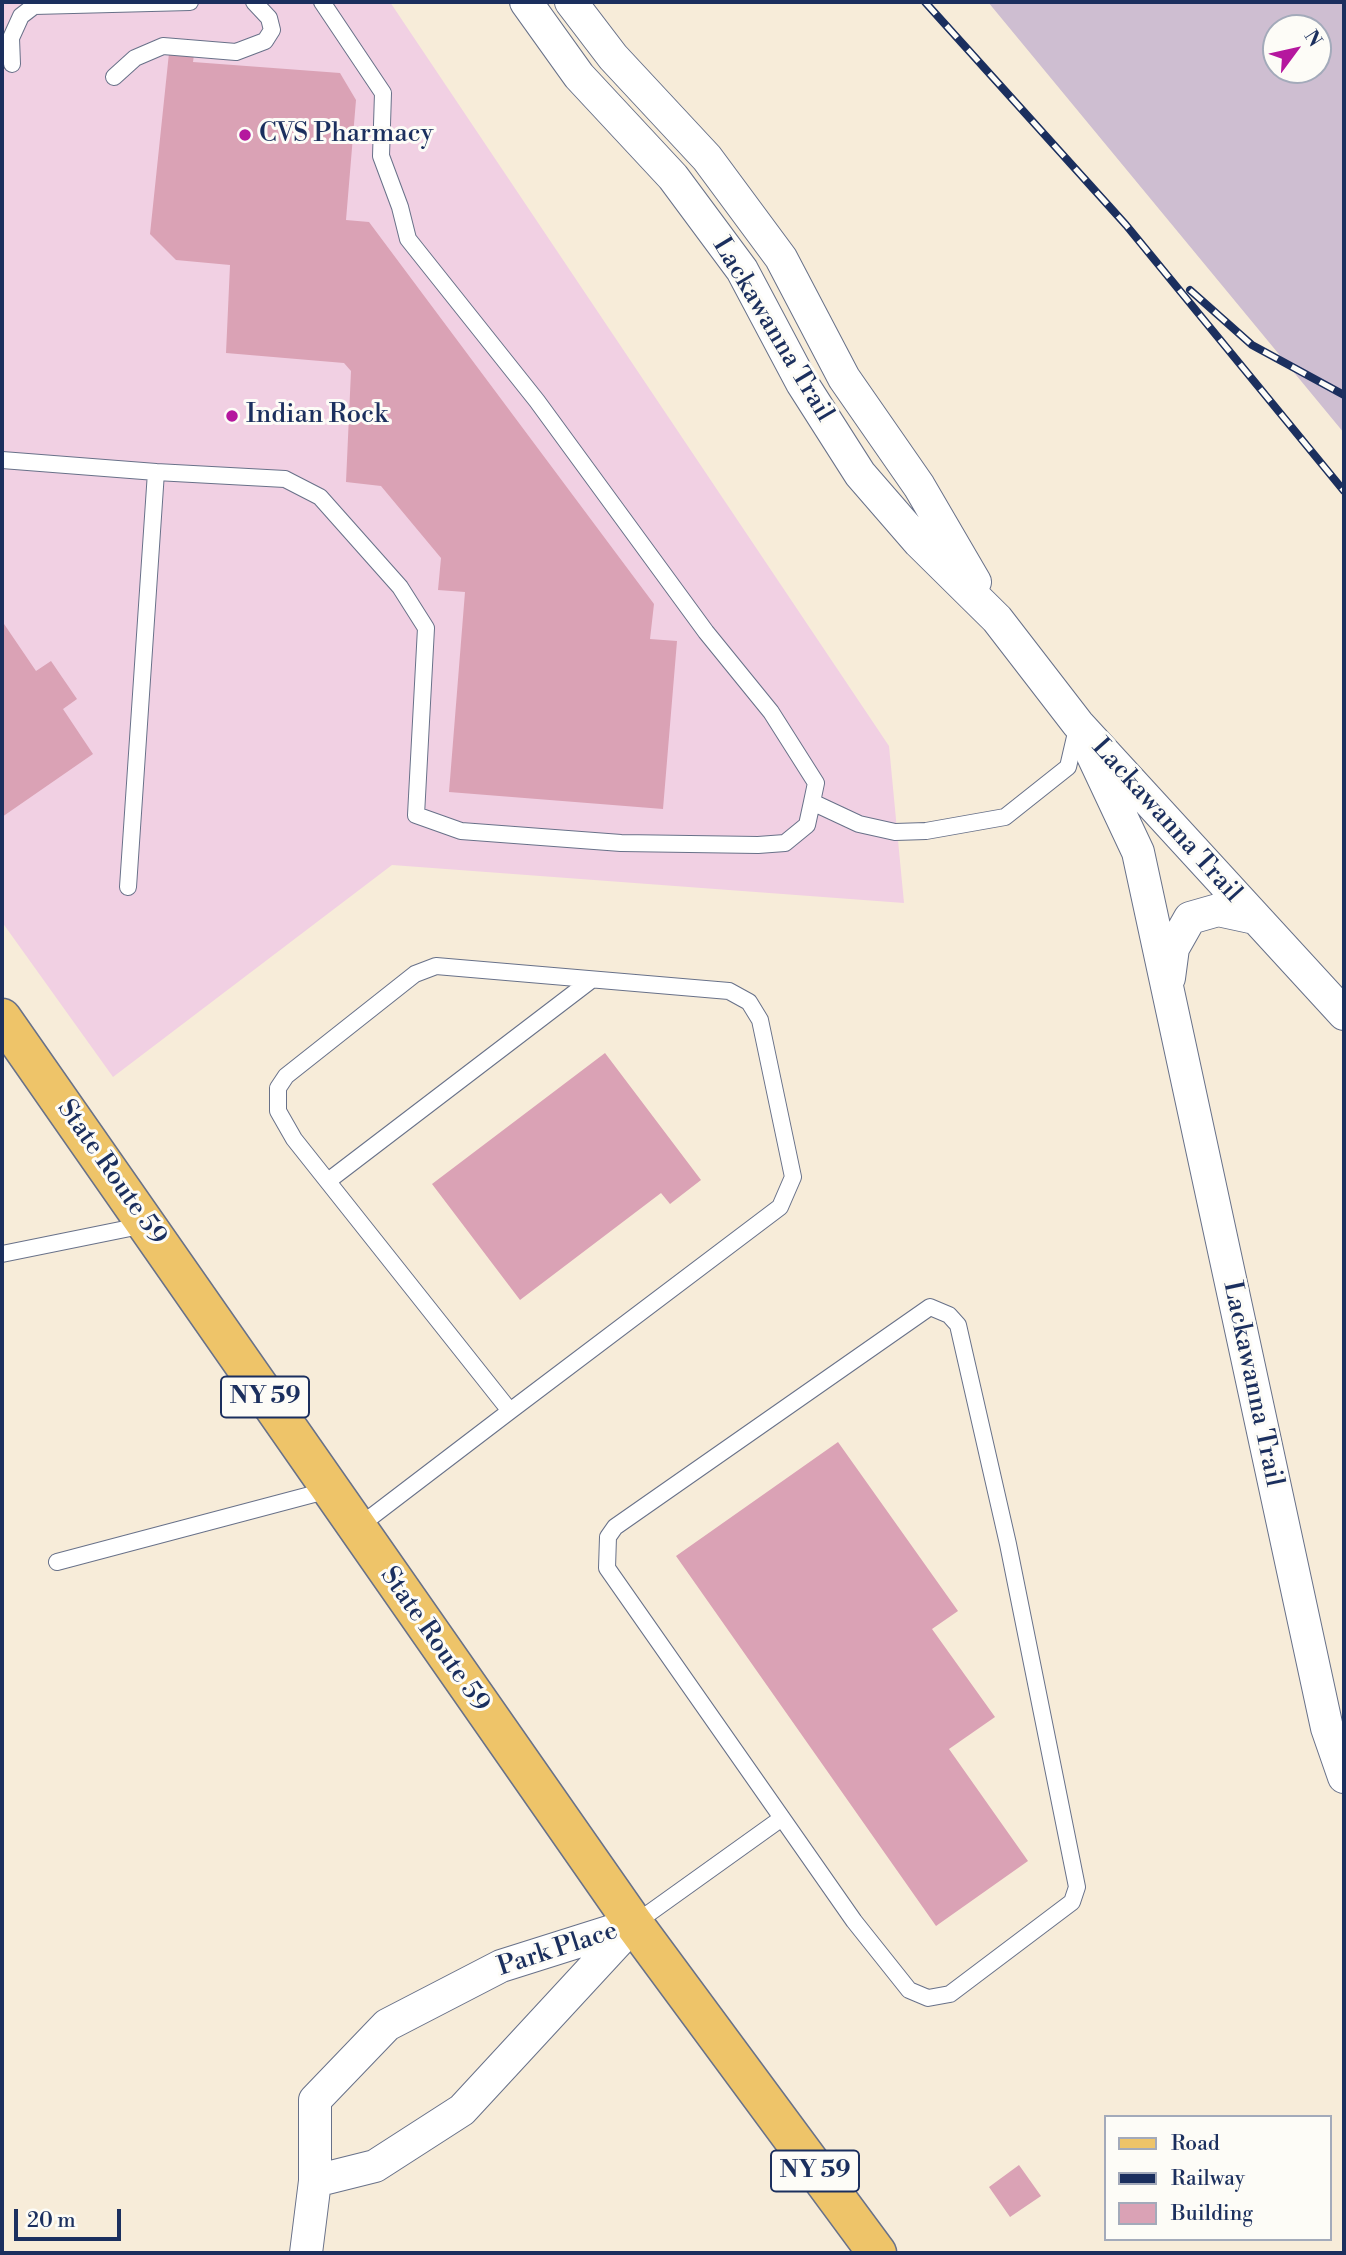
<!DOCTYPE html>
<style>
body{margin:0}
#map{position:relative;width:1346px;height:2255px;overflow:hidden;background:#f7ecd9;font-family:"Libre Bodoni",serif}
canvas{display:block}
.frame{position:absolute;inset:0;border:4px solid #1b2f5e;pointer-events:none}
.legend{position:absolute;left:1104px;top:2115px;width:228px;height:126px;box-sizing:border-box;background:#fdfcf7;border:2px solid #a3aaba;margin:0;padding:9px 12px;list-style:none;font-size:21px;color:#1b2f5e}
.legend li{display:flex;align-items:center;gap:14px;height:35px}
.legend b{width:35px;border:2px solid #a3aaba}
.north{position:absolute;left:1262px;top:14px;width:70px;height:70px;box-sizing:border-box;background:#fdfcf7;border:2px solid #a3aaba;border-radius:50%;rotate:57deg;font-size:19px;font-weight:700;line-height:28px;text-align:center;color:#1b2f5e}
.north::after{content:'';display:block;margin:auto;width:24px;height:32px;background:#b5179e;clip-path:polygon(50% 0,100% 100%,50% 72%,0 100%)}
.scale{position:absolute;left:14px;top:2209px;width:107px;height:32px;box-sizing:border-box;border:4px solid #1b2f5e;border-top:0;padding-left:9px;font-size:21px;line-height:24px;white-space:nowrap;color:#1b2f5e;-webkit-text-stroke:5px #fdfcf7;paint-order:stroke}
</style>
<div id="map">
<canvas width="1346" height="2255"></canvas>
<div class="frame"></div>
<ul class="legend">
<li><b style="height:9px;background:#eec469"></b>Road</li>
<li><b style="height:9px;background:#1b2f5e"></b>Railway</li>
<li><b style="height:19px;background:#daa2b5"></b>Building</li>
</ul>
<div class="north">N</div>
<div class="scale">20 m</div>
</div>
<script>
const c = document.querySelector('canvas').getContext('2d');
c.lineJoin = 'round';
function fill(path, color) { c.fillStyle = color; c.fill(path, 'evenodd'); }
const shape = rows => new Path2D(rows.map(r => 'M' + r).join(''));
function stroke(path, color, width, dash) { c.strokeStyle = color; c.lineWidth = width; c.lineCap = dash ? 'butt' : 'round'; c.setLineDash(dash || []); c.stroke(path); }
function write(font, color, halo, rows, align = 'center') {
  c.font = font + ' "Libre Bodoni",serif'; c.lineWidth = 6; c.setLineDash([]); c.textBaseline = 'middle'; c.strokeStyle = halo; c.fillStyle = color; for (const [text, x, y, turn = 0] of rows) {
    c.save(); c.translate(x, y); c.rotate((+turn || 0) * Math.PI / 180); c.textAlign = isNaN(turn) ? turn : align; if (halo) c.strokeText(text, 0, 0); c.fillText(text, 0, 0); c.restore();
  }
}
fill(shape([
 [2,2,390,2,889,746,904,903,392,865,113,1077,2,922]
]), '#f1d0e3');
fill(shape([
 [988,2,1344,2,1344,433],
 [1276,28,1318,28,1318,70,1276,70]
]), '#cebed1');
fill(shape([
 [169,53,194,55,193,62,340,73,356,100,346,220,369,222,654,604,650,639,677,641,663,809,449,792,465,592,438,590,441,558,381,486,346,482,351,371,344,363,226,353,230,265,176,260,150,234],
 [2,621,36,671,51,661,77,699,63,709,93,754,2,817],
 [605,1053,701,1180,670,1204,661,1193,520,1300,432,1184],
 [838,1442,958,1611,932,1629,995,1717,949,1749,1028,1861,936,1926,676,1556],
 [1019,2165,1041,2196,1010,2217,989,2187]
]), '#daa2b5');
const service = shape([
 [12,64,11,38,21,16,34,6,190,2],
 [114,77,135,58,163,46,236,52,265,41,272,30,269,18,254,2],
 [2,460,156,472],
 [812,802,859,824,895,832,926,831,1005,817,1068,767,1078,724],
 [128,887,156,472,285,479,320,497,400,587,426,628,416,815,461,831,621,843,758,845,785,843,807,825,812,802,816,783,771,712,706,632,537,401,408,239,400,207,381,156,383,93,322,2],
 [328,1181,590,981],
 [2,1254,145,1225],
 [358,1527,510,1411,780,1207,793,1177,760,1020,749,1002,729,991,436,966,415,974,286,1076,278,1088,278,1111,294,1139,510,1411],
 [57,1562,329,1490],
 [634,1924,782,1818,854,1921,909,1990,928,1998,950,1994,1072,1902,1077,1887,1008,1544,958,1325,949,1315,930,1307,615,1527,608,1537,607,1568,782,1818]
]);
const minor = shape([
 [526,2,579,76,673,177,742,270,802,383,860,474,919,542,997,619,1078,724,1344,1014],
 [571,2,613,57,707,158,781,258,844,378,919,486,975,582],
 [1092,754,1138,852,1327,1728,1344,1777],
 [1169,978,1173,948,1190,918,1218,910,1255,918],
 [315,2181,375,2166,462,2110,632,1926],
 [306,2253,315,2181,315,2100,387,2025,501,1966,634,1924]
]);
const primary = shape([
 [2,1018,634,1924,877,2253]
]);
stroke(service, '#687189', 18);
stroke(minor, '#687189', 34);
stroke(primary, '#687189', 41);
stroke(service, '#fff', 16);
stroke(minor, '#fff', 32);
stroke(primary, '#eec469', 38);
const rail = shape([
 [925,2,1126,225,1344,491],
 [1190,290,1252,345,1344,395]
]);
stroke(rail, '#1b2f5e', 8);
stroke(rail, '#fdfcf7', 5, [16]);
for (const [x, y, r, color] of [
 [245,135,7,"#b5179e"],
 [232,416,7,"#b5179e"]
]) { const dot = new Path2D(); dot.arc(x, y, r, 0, 2 * Math.PI); c.fillStyle = color; c.fill(dot); stroke(dot, '#fdfcf7', 2.5); }
for (const [x, y, w] of [
 [265,1397,88],
 [815,2171,88]
]) { const box = new Path2D(); box.roundRect(x - w / 2, y - 20.5, w, 41, 5); c.fillStyle = '#fdfcf7'; c.fill(box); stroke(box, '#1b2f5e', 2); }
write('bold 24px', '#1b2f5e', null, [
 ["NY 59",265,1397],
 ["NY 59",815,2171]
]);
write('26px', '#1b2f5e', '#fdfcf7', [
 ["CVS Pharmacy",259,135],
 ["Indian Rock",246,416]
], 'left');
write('26px', '#1b2f5e', '#fdfcf7', [
 ["Lackawanna Trail",772,330,59],
 ["Lackawanna Trail",1166,821,48],
 ["State Route 59",111,1173,55],
 ["Lackawanna Trail",1252,1384,78],
 ["State Route 59",434,1640,55],
 ["Park Place",558,1950,-18]
]);
</script>
